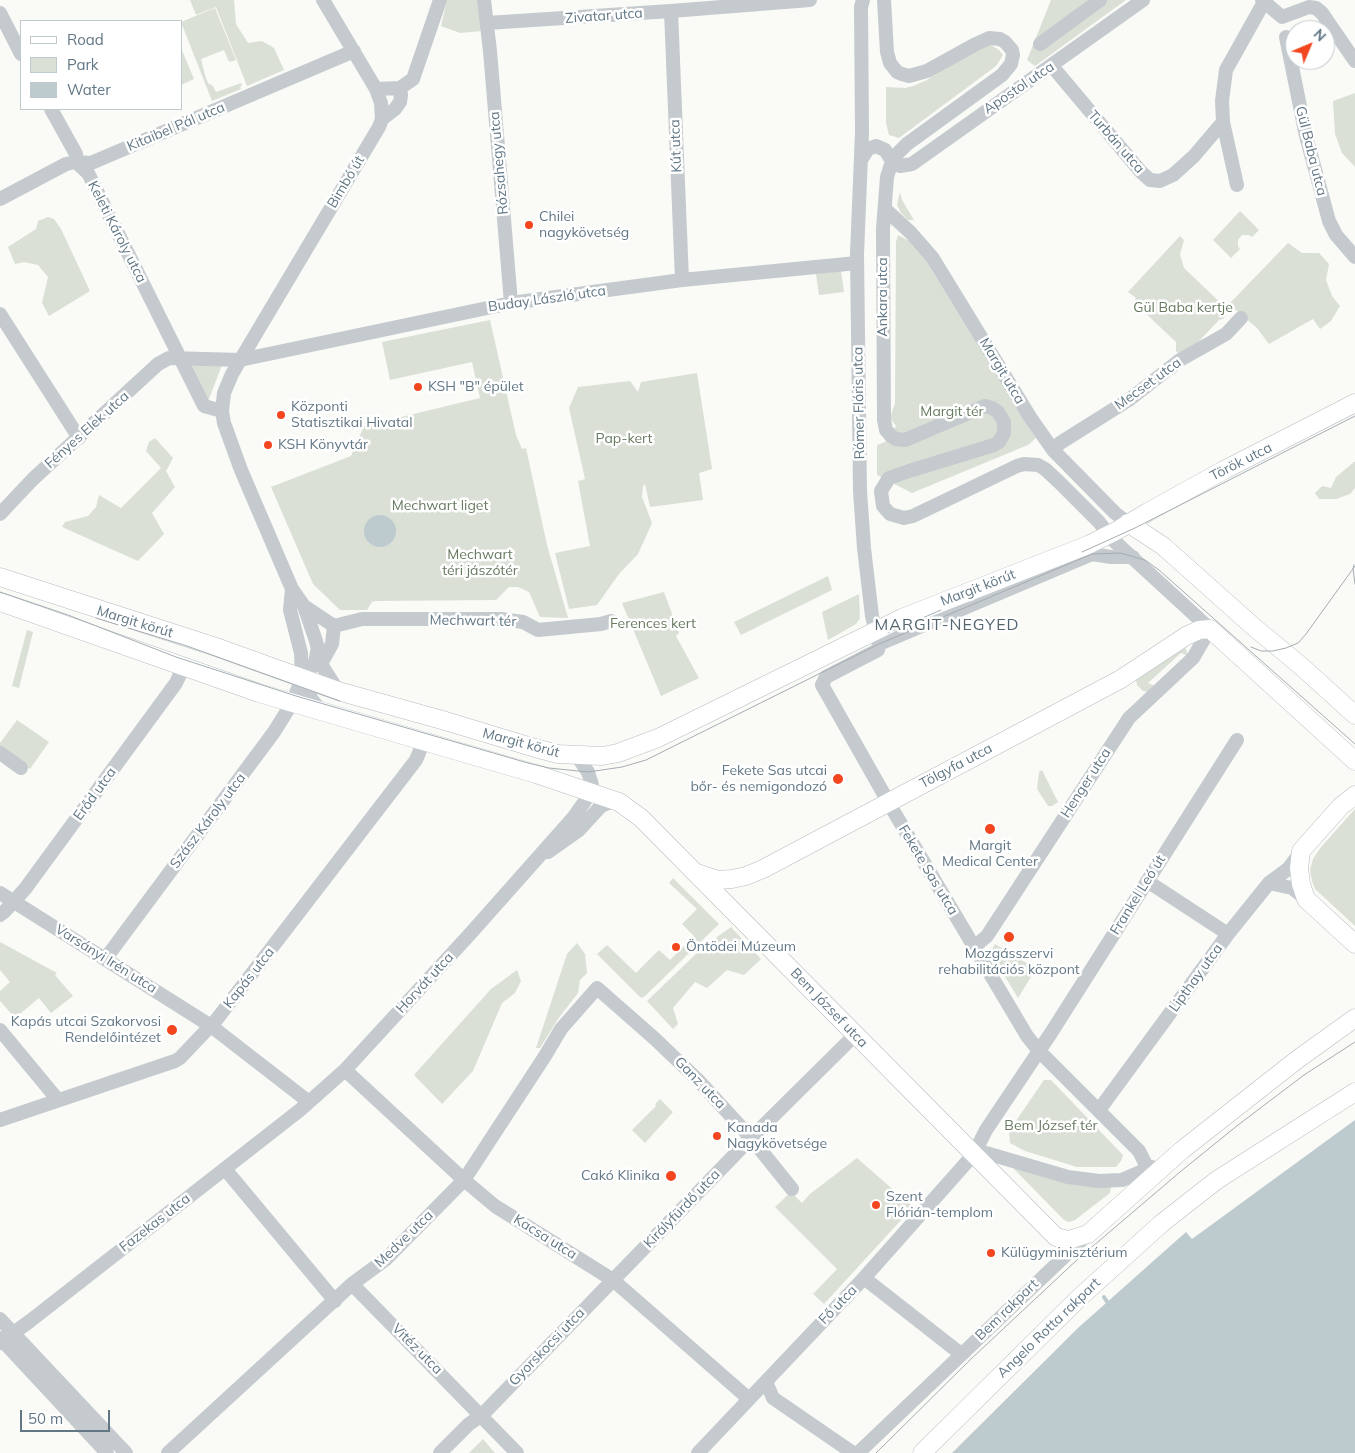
<!DOCTYPE html>
<meta charset="utf-8">
<style>
body{margin:0}
#map{position:relative;width:1355px;height:1453px;overflow:hidden;background:#fafaf7;font-family:Mulish,sans-serif}
canvas{display:block}
.legend{position:absolute;left:20px;top:20px;width:162px;height:90px;box-sizing:border-box;background:#fff;border:1px solid #c0c9ce;margin:0;padding:6px 9px;list-style:none;font-size:15px;color:#627785}
.legend li{display:flex;align-items:center;gap:10px;height:25px}
.legend b{width:25px;border:1px solid #c0c9ce}
.north{position:absolute;left:1285px;top:20px;width:50px;height:50px;box-sizing:border-box;background:#fff;border:1px solid #c0c9ce;border-radius:50%;rotate:45deg;font-size:14px;font-weight:700;line-height:20px;text-align:center;color:#627785}
.north::after{content:'';display:block;margin:auto;width:18px;height:22px;background:#f3461e;clip-path:polygon(50% 0,100% 100%,50% 72%,0 100%)}
.scale{position:absolute;left:20px;top:1410px;width:90px;height:22px;box-sizing:border-box;border:2px solid #627785;border-top:0;padding-left:6px;font-size:15px;line-height:18px;white-space:nowrap;color:#627785;-webkit-text-stroke:4px #fff;paint-order:stroke}
</style>
<div id="map">
<canvas width="1355" height="1453"></canvas>
<ul class="legend">
<li><b style="height:6px;background:#fff"></b>Road</li>
<li><b style="height:14px;background:#dae0d6"></b>Park</li>
<li><b style="height:14px;background:#bdcace"></b>Water</li>
</ul>
<div class="north">N</div>
<div class="scale">50 m</div>
</div>
<script>
const c = document.querySelector('canvas').getContext('2d');
c.lineJoin = 'round';
function fill(path, color) { c.fillStyle = color; c.fill(path, 'evenodd'); }
const shape = rows => new Path2D(rows.map(r => 'M' + r).join(''));
function stroke(path, color, width, dash) { c.strokeStyle = color; c.lineWidth = width; c.lineCap = dash ? 'butt' : 'round'; c.setLineDash(dash || []); c.stroke(path); }
function write(font, color, halo, rows, align = 'center') {
  c.font = font + ' Mulish,sans-serif'; c.lineWidth = 5; c.setLineDash([]); c.textBaseline = 'middle'; c.strokeStyle = halo; c.fillStyle = color; for (const [text, x, y, turn = 0] of rows) {
    c.save(); c.translate(x, y); c.rotate((+turn || 0) * Math.PI / 180); c.textAlign = isNaN(turn) ? turn : align; if (halo) c.strokeText(text, 0, 0); c.fillText(text, 0, 0); c.restore();
  }
}
fill(shape([
 [190,0,234,0,236,24,248,43,262,41,274,48,284,70,247,86,216,7,196,15],
 [447,0,477,0,482,31,460,33,441,26],
 [1051,0,1126,0,1035,66,1027,60],
 [215,8,236,60,230,62,228,60,224,50,201,59,205,75,208,83,213,86,216,92,241,83,242,86,240,86,241,89,212,101,181,22],
 [989,44,999,50,1003,55,996,66,899,138,889,135,886,123,886,87,905,88,913,86,927,80,966,54],
 [181,48,194,79,181,85],
 [1355,93,1355,167,1342,153,1335,134,1333,101],
 [900,192,902,200,914,220,908,220,901,213,897,205],
 [1240,211,1259,230,1252,237,1249,235,1242,235,1238,240,1238,246,1240,249,1231,258,1213,240],
 [48,217,54,219,61,229,90,291,49,316,42,303,48,277,38,265,24,262,15,264,8,247,36,229,38,221],
 [898,235,913,243,923,254,932,271,1036,438,1028,445,912,493,877,475,877,445,885,442,896,426,890,418,895,403,896,242],
 [1180,236,1184,240,1180,254,1184,268,1227,309,1227,314,1223,319,1219,320,1183,358,1176,351,1176,342,1141,309,1133,306,1136,298,1128,292],
 [1288,243,1302,253,1319,253,1329,264,1326,280,1332,296,1340,306,1331,321,1320,329,1313,319,1269,344,1257,328,1229,304],
 [841,271,844,292,819,295,816,274],
 [490,320,516,435,522,449,526,448,547,545,568,618,540,617,529,592,518,587,509,587,496,600,375,601,372,602,367,610,340,610,313,584,271,487,351,456,364,426,480,398,472,362,390,380,382,342],
 [190,365,222,365,209,399,207,399],
 [697,373,712,469,699,473,703,500,650,507,645,484,643,486,642,497,652,523,638,554,619,574,597,605,569,609,555,553,590,546,578,481,585,479,569,408,578,387,630,381,638,392,641,382],
 [155,438,173,458,166,471,175,487,152,513,164,534,138,561,62,527,65,522,88,516,96,507,99,495,121,508,161,468,146,451,149,442],
 [1354,462,1355,462,1355,488,1350,494,1336,499,1319,499,1315,493,1322,486,1331,488,1336,477],
 [828,576,832,590,741,635,734,622],
 [664,592,679,633,676,636,699,678,661,696,622,603],
 [859,594,860,618,856,624,828,640,822,612],
 [27,630,33,632,19,688,12,686],
 [1183,647,1186,649,1188,656,1181,653,1148,683,1155,686,1148,692,1143,691,1137,685,1136,679],
 [17,720,49,742,30,769,0,748,0,743],
 [1042,770,1058,802,1052,806,1048,806,1037,789,1039,772],
 [1355,809,1355,926,1315,889,1312,881,1310,870,1313,859,1321,847],
 [673,878,719,924,645,996,641,998,597,954,607,945,636,973,659,950,670,960,694,936,682,924,697,909,669,883],
 [731,927,761,959,744,975,727,970,707,988,695,982,673,1008,678,1024,673,1029,647,1001,697,953,705,951,717,937],
 [0,942,57,973,55,975,73,996,51,1013,39,998,15,1018,0,1001,0,991,10,982,0,970],
 [577,943,585,954,587,973,580,980,578,993,558,1019,540,1048,536,1048,567,954],
 [995,944,1036,969,1018,998,992,955,991,951],
 [517,970,521,981,515,993,502,1003,473,1071,442,1104,414,1075,491,989],
 [1044,1080,1051,1080,1123,1155,1121,1161,1116,1167,1077,1167,1025,1151,1010,1143,1009,1131],
 [660,1099,673,1112,645,1143,632,1130,656,1106,655,1104],
 [857,1158,913,1207,824,1304,813,1294,837,1269,775,1207,791,1192,802,1203,810,1194],
 [1013,1168,1111,1186,1110,1193,1075,1220,1069,1222,1064,1220],
 [483,1439,495,1453,469,1453]
]), '#dae0d6');
fill(shape([
 '364 531a16 16 0 1 1 32 0a16 16 0 1 1-32 0Z',
 [1355,1120,1355,1453,952,1453,1078,1328,1186,1232,1192,1239]
]), '#bdcace');
stroke(shape([
 [1104,1297,1109,1305]
]), '#bdcace', 4);
const major = shape([
 [1128,523,1163,546,1255,628,1301,666,1355,715],
 [0,577,216,647,338,691,442,720,535,748,558,754,602,756,618,753,658,738,902,618,1088,545,1118,530,1148,512,1224,470,1355,403],
 [0,602,259,693,536,774,619,802,641,818,1056,1237,1068,1240,1088,1234,1182,1150,1298,1059,1355,1018],
 [1355,795,1341,806,1301,851,1299,868,1301,884,1306,899,1355,944],
 [697,873,718,880,732,879,746,876,763,869,1121,679,1186,636,1199,630,1210,629,1355,761],
 [922,1453,1079,1298,1162,1223,1217,1180,1355,1092]
]);
stroke(major, '#b7bdc1', 19);
stroke(shape([
 [323,0,376,89,381,103,382,119,379,127,232,374,224,393,222,411,224,423,241,470,292,589,304,606,316,641,321,664,338,691],
 [484,0,490,51,511,303],
 [863,0,861,7,862,132,857,254,860,491,864,548,872,616,879,644,878,650,826,677,822,685,894,812,1027,1036,1039,1051,1139,1151,1148,1169,1144,1180,1140,1185],
 [884,0,887,52,890,63,897,72,902,74,909,76,927,71,976,44,989,38,1000,39,1005,42,1012,50,1013,55,1011,64,1002,75,907,144,898,153,892,161,887,177,883,229,884,420,886,430,891,436,896,439,905,440,985,406,992,408,998,412,1004,422,1004,433,999,442,994,445,909,471,889,478,881,491,883,506,890,514,904,518,913,516,1017,466,1024,464,1038,465,1045,469,1059,482,1099,522,1112,539,1210,629,1193,658,1129,718,987,936,974,947],
 [1262,0,1282,17,1309,7,1316,8,1322,13,1355,61],
 [671,11,682,280],
 [0,13,21,54],
 [487,23,671,11,810,0],
 [1286,37,1306,136,1329,221,1336,235,1355,257],
 [1040,44,1100,0],
 [1052,66,1141,172,1150,180,1160,181,1173,175,1194,156,1223,122],
 [376,89,400,88,413,79,440,0],
 [51,109,76,154,76,162,88,173,204,406,222,411],
 [382,119,395,109,400,102,401,95,400,88],
 [861,160,868,149,876,146,885,150,892,161],
 [892,161,900,166,912,164,1143,0],
 [1237,185,1223,122,1222,101,1226,70,1264,2],
 [0,199,66,164,76,162,91,163,354,51],
 [886,210,911,233,932,257,1030,417,1053,450,1115,513,1128,523],
 [0,314,79,438],
 [1053,450,1060,443,1130,399,1180,360,1226,334,1241,318],
 [0,514,33,479,158,364,169,358,240,360,511,303,682,280,857,263],
 [292,589,290,610,301,653,302,679,312,700,322,712],
 [304,606,334,626,332,644,321,664],
 [334,626,362,619,501,619,523,622,538,630,601,624,611,621],
 [879,644,1092,554,1111,557,1133,557],
 [0,753,21,768],
 [548,852,579,830,601,806,608,803,619,802],
 [1147,881,1228,934],
 [1269,883,1292,888,1306,899],
 [0,893,211,1026,309,1102],
 [0,915,5,911,25,889,176,683,183,668],
 [106,958,274,732,292,703,302,679,315,663,317,652],
 [0,1030,58,1100],
 [345,1070,464,1180,495,1206,613,1280,749,1399],
 [1099,1110,1228,934,1269,883,1288,869,1301,852],
 [0,1120,175,1061,180,1058,217,1019,416,760,424,741],
 [974,1154,986,1153,1068,1177,1099,1181,1122,1180,1152,1167],
 [225,1169,335,1301],
 [864,1278,961,1354],
 [352,1284,517,1453],
 [0,1319,126,1453],
 [0,1338,107,1453],
 [0,1343,30,1321,300,1110,345,1070,470,934,573,818,585,801,592,785,588,772,577,756],
 [766,1382,773,1398,853,1453],
 [168,1453,352,1284,386,1259,464,1180,545,1056,561,1029,597,988,654,1038,698,1080,751,1138,792,1189],
 [440,1453,469,1424,482,1415,751,1138,855,1035],
 [698,1453,864,1278,974,1154,986,1130,1051,1033,1237,740],
 [858,1453,1086,1236]
]), '#c4cacd', 14);
stroke(major, '#fff', 18);
stroke(shape([
 [1082,552,1135,528,1355,416],
 [1354,565,1353,569,1355,584],
 [0,592,68,615,176,657,296,696,528,763,549,768,588,772,622,767,646,760,879,644,1092,554,1120,553,1145,560,1159,570,1355,744],
 [96,618,187,646,340,701],
 [888,633,941,610],
 [1251,647,1261,651,1273,651,1286,648,1298,643,1306,634,1355,566],
 [876,1453,971,1359,1079,1258,1180,1172,1238,1125,1304,1075,1355,1042]
]), '#a5adb3', 1);
for (const [x, y, r, color] of [
 [529,225,5,"#f3461e"],
 [418,387,5,"#f3461e"],
 [281,415,5,"#f3461e"],
 [268,445,5,"#f3461e"],
 [838,779,6,"#f3461e"],
 [990,829,6,"#f3461e"],
 [1009,937,6,"#f3461e"],
 [676,947,5,"#f3461e"],
 [172,1030,6,"#f3461e"],
 [717,1136,5,"#f3461e"],
 [671,1176,6,"#f3461e"],
 [876,1205,5,"#f3461e"],
 [991,1253,5,"#f3461e"]
]) { const dot = new Path2D(); dot.arc(x, y, r, 0, 2 * Math.PI); c.fillStyle = color; c.fill(dot); stroke(dot, '#fff', 2); }
write('14px', '#627785', '#fff', [
 ["Zivatar utca",604,16,-4],
 ["Apostol utca",1019,88,-34],
 ["Kitaibel Pál utca",176,127,-23],
 ["Turbán utca",1116,142,49],
 ["Kút utca",676,146,-92],
 ["Gül Baba utca",1311,151,76],
 ["Rózsahegy utca",499,163,-95],
 ["Bimbó út",346,182,-59],
 ["Keleti Károly utca",117,232,63],
 ["Ankara utca",883,297,-90],
 ["Buday László utca",547,299,-8],
 ["Margit utca",1002,371,59],
 ["Mecset utca",1148,384,-36],
 ["Rómer Flóris utca",859,403,-91],
 ["Fényes Elek utca",87,430,-42],
 ["Török utca",1241,462,-27],
 ["Margit körút",978,588,-21],
 ["Mechwart tér",473,621,1],
 ["Margit körút",135,622,17],
 ["Margit körút",521,743,15],
 ["Tölgyfa utca",956,766,-28],
 ["Henger utca",1086,783,-57],
 ["Erőd utca",95,794,-54],
 ["Szász Károly utca",208,821,-53],
 ["Fekete Sas utca",928,870,59],
 ["Frankel Leó út",1138,895,-58],
 ["Varsányi Irén utca",106,959,32],
 ["Kapás utca",249,978,-52],
 ["Lipthay utca",1196,978,-54],
 ["Horvát utca",425,983,-47],
 ["Bem József utca",829,1008,46],
 ["Ganz utca",700,1083,46],
 ["Királyfürdő utca",682,1209,-46],
 ["Fazekas utca",155,1223,-38],
 ["Kacsa utca",545,1237,32],
 ["Medve utca",404,1239,-44],
 ["Fő utca",838,1305,-46],
 ["Bem rakpart",1007,1310,-44],
 ["Angelo Rotta rakpart",1049,1328,-44],
 ["Gyorskocsi utca",547,1347,-46],
 ["Vitéz utca",417,1349,45]
]);
write('14px', '#627785', '#fff', [
 ["Chilei",539,217],
 ["nagykövetség",539,233],
 ["KSH \"B\" épület",428,387],
 ["Központi",291,407],
 ["Statisztikai Hivatal",291,423],
 ["KSH Könyvtár",278,445],
 ["Fekete Sas utcai",827,771,"right"],
 ["bőr- és nemigondozó",827,787,"right"],
 ["Margit",990,846,"center"],
 ["Medical Center",990,862,"center"],
 ["Öntödei Múzeum",686,947],
 ["Mozgásszervi",1009,954,"center"],
 ["rehabilitációs központ",1009,970,"center"],
 ["Kapás utcai Szakorvosi",161,1022,"right"],
 ["Rendelőintézet",161,1038,"right"],
 ["Kanada",727,1128],
 ["Nagykövetsége",727,1144],
 ["Cakó Klinika",660,1176,"right"],
 ["Szent",886,1197],
 ["Flórián-templom",886,1213],
 ["Külügyminisztérium",1001,1253]
], 'left');
write('14px', '#677b61', '#fff', [
 ["Gül Baba kertje",1183,308],
 ["Margit tér",952,412],
 ["Pap-kert",624,439],
 ["Mechwart liget",440,506],
 ["Mechwart",480,555],
 ["téri jászótér",480,571],
 ["Ferences kert",653,624],
 ["Bem József tér",1051,1126]
]);
c.letterSpacing = '1px';
write('16px', '#55656f', '#fff', [
 ["MARGIT-NEGYED",947,625]
]);
c.letterSpacing = '0px';
</script>
